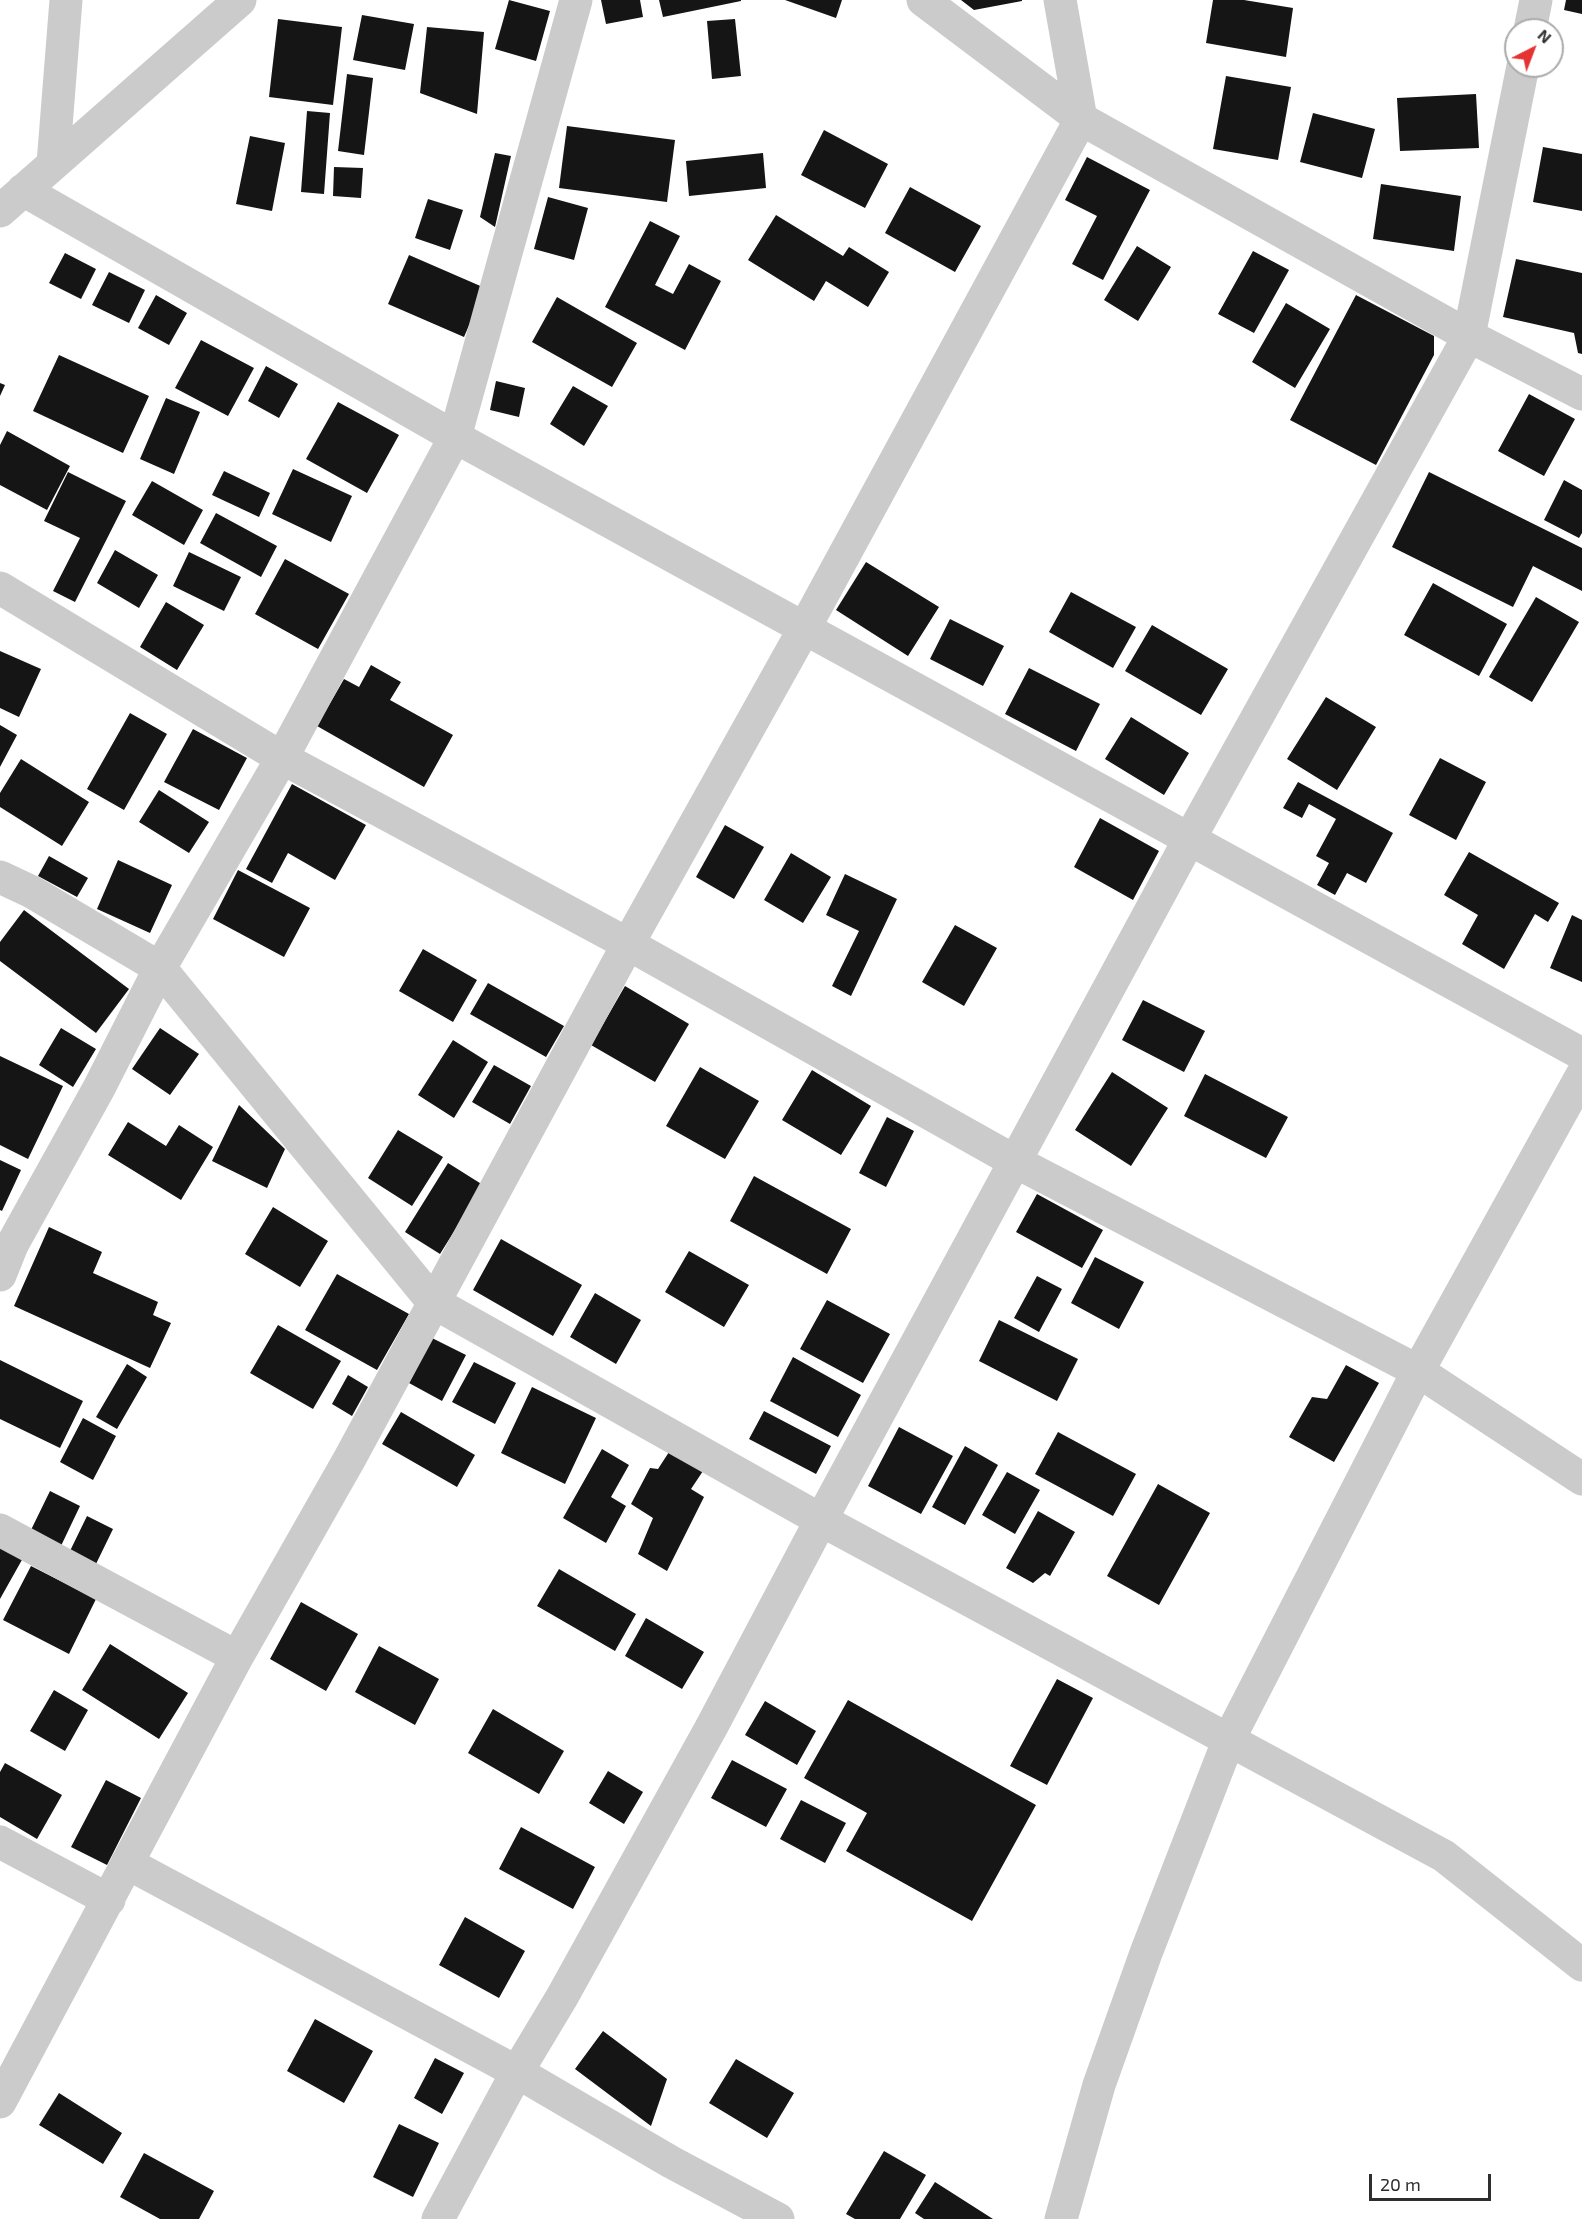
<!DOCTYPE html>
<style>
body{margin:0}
#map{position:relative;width:1582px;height:2219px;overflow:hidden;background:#fff;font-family:"Exo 2",sans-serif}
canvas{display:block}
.north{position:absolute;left:1504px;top:18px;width:60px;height:60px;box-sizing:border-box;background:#fff;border:2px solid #ababab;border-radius:50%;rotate:42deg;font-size:16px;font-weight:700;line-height:24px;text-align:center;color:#2e2e2e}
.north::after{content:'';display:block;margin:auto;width:21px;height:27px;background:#e43332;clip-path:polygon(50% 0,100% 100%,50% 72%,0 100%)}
.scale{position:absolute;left:1369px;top:2174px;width:122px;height:27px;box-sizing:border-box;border:3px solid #2e2e2e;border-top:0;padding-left:8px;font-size:18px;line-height:21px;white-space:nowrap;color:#2e2e2e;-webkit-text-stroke:4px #fff;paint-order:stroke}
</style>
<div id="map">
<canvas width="1582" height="2219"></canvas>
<div class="north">N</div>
<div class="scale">20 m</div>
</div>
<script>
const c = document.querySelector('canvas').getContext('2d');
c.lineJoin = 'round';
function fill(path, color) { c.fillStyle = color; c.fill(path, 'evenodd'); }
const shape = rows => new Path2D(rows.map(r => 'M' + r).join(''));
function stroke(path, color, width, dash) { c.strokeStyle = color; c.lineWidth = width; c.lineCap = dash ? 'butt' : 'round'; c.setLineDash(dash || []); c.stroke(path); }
fill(shape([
 [509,0,550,11,536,61,495,49],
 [601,0,640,0,643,17,606,24],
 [659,0,741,0,741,1,663,17],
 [785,0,842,0,836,18],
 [961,0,1022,0,1022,1,974,10],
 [1213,0,1244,0,1293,8,1286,57,1206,43],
 [1566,0,1582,0,1582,14,1564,10],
 [362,15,414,24,405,70,353,60],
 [278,19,342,27,333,105,269,97],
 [735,19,741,76,712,79,707,21],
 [427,27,484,32,477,114,420,93],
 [347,74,373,78,364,155,338,151],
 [1226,76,1291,87,1278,160,1213,149],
 [1476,94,1479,148,1400,151,1397,98],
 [307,111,330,113,324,194,301,192],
 [1313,113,1375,129,1362,178,1300,162],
 [567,126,675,140,667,202,559,188],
 [824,130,888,164,865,208,801,175],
 [250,136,285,143,272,211,236,204],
 [1543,147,1582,154,1582,211,1533,202],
 [495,153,511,156,495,227,480,217],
 [763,153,766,188,689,196,686,161],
 [1087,157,1150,190,1103,280,1072,264,1097,216,1065,200],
 [334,167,363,168,361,198,333,196],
 [1381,184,1461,196,1454,251,1373,239],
 [910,187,981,226,955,272,885,233],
 [548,197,588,208,574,260,534,249],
 [428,199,463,210,450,250,415,238],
 [776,215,843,256,849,247,889,272,868,307,826,281,814,301,748,260],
 [650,221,680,236,655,285,673,294,689,264,721,281,685,350,605,307],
 [1137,246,1171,267,1138,321,1104,300],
 [1253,251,1289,270,1254,333,1218,314],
 [65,253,96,269,81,299,49,283],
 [409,255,485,288,464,337,388,304],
 [1516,259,1582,273,1582,354,1578,353,1574,333,1503,317],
 [109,272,145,290,129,323,92,305],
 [156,295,187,313,169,345,138,328],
 [1356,295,1434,336,1434,355,1376,465,1290,420],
 [557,297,637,343,612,387,532,342],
 [1286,303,1330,329,1295,388,1252,362],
 [201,340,254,368,228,416,175,388],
 [59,355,149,396,123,453,33,411],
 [266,366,298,384,279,418,248,401],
 [496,381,525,388,519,417,490,410],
 [0,383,5,385,0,396],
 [573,386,608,406,584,446,550,424],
 [1529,394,1575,419,1544,476,1498,451],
 [166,398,200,412,174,474,140,459],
 [338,402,399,435,367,493,306,459],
 [7,431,70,466,47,510,0,485,0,445],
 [293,469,352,496,331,542,272,514],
 [224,471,270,493,259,517,212,495],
 [68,472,126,501,75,602,53,591,80,538,44,521],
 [1429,472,1582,548,1582,591,1533,566,1513,607,1392,547],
 [1564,480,1582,490,1582,533,1579,538,1544,520],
 [152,481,203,510,184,545,132,515],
 [216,513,277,546,261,577,200,543],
 [115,550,158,575,139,608,97,583],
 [189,552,241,577,224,611,173,586],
 [285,559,349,594,318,649,255,614],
 [866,562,939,607,908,656,836,610],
 [1433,583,1507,624,1479,676,1404,635],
 [1071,592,1136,627,1113,668,1049,632],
 [1536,597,1579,622,1532,702,1489,677],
 [166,602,204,625,177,670,140,647],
 [950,619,1004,646,983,686,930,659],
 [1152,625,1228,669,1201,715,1125,671],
 [0,651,41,669,19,717,0,708],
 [371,665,401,682,390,700,453,735,424,787,317,726,344,679,359,687],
 [1029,668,1100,704,1076,751,1005,714],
 [1326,697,1376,727,1337,790,1287,759],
 [130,713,167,734,124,810,87,789],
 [1131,717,1189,753,1164,795,1105,759],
 [0,725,17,735,0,767],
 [193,729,247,758,219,810,164,782],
 [1440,758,1486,782,1456,840,1409,815],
 [21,759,89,802,62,846,0,807,0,793],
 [1298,782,1393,833,1366,883,1347,873,1335,895,1317,885,1329,863,1316,856,1336,819,1309,804,1302,818,1283,808],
 [292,784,366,825,335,880,288,853,272,883,246,869],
 [159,790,209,822,189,853,139,822],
 [1100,818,1159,851,1133,900,1074,867],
 [725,825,764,847,734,899,696,877],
 [1469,852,1559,903,1548,922,1535,914,1504,969,1462,944,1478,915,1444,895],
 [791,853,831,877,803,923,764,900],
 [49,856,88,878,77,897,38,876],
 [118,860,172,885,150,933,97,909],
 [238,870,310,908,284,957,213,919],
 [845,874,897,899,851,996,832,986,859,931,826,915],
 [24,910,129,989,96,1033,0,961,0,942],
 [1572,915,1582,920,1582,982,1550,968],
 [955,925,997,948,964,1006,922,982],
 [423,949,477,980,453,1022,399,991],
 [488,983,564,1026,546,1057,470,1014],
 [625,986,689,1024,655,1082,591,1045],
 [1143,1000,1205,1031,1184,1072,1122,1040],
 [61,1028,96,1049,73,1087,39,1065],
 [160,1028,199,1054,170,1095,132,1069],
 [453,1040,488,1062,454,1118,418,1095],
 [0,1056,63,1086,28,1159,0,1145],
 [494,1065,531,1086,510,1124,472,1102],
 [700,1067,759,1101,725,1159,666,1126],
 [812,1070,871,1106,841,1155,782,1120],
 [1112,1072,1168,1108,1131,1166,1075,1130],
 [1205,1074,1288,1117,1266,1158,1184,1116],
 [239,1105,285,1149,267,1188,212,1161],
 [887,1117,914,1131,886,1187,859,1173],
 [128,1122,166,1146,179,1125,213,1147,181,1200,108,1155],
 [398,1130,443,1157,412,1206,368,1178],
 [0,1160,21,1170,2,1211,0,1210],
 [448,1163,483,1185,440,1254,405,1232],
 [754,1176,851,1229,827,1274,730,1221],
 [1037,1194,1103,1230,1082,1268,1016,1232],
 [273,1207,328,1241,300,1287,245,1254],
 [49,1227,102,1252,93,1273,158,1302,153,1315,171,1323,150,1368,14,1306],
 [501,1239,582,1285,553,1336,473,1290],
 [689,1251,749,1285,724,1327,665,1292],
 [1095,1257,1144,1282,1119,1329,1071,1303],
 [337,1274,409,1314,377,1370,305,1330],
 [1037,1276,1062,1289,1039,1332,1014,1318],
 [595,1293,641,1320,616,1364,570,1337],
 [827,1300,890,1334,863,1383,800,1349],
 [999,1320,1078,1359,1057,1401,979,1361],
 [278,1325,341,1361,313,1409,250,1373],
 [432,1338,466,1355,442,1401,409,1383],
 [793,1357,861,1395,838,1437,770,1401],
 [0,1360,83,1401,60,1448,0,1419],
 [474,1362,516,1383,495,1424,452,1402],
 [127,1364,147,1377,117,1429,96,1417],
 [1346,1365,1379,1383,1334,1462,1289,1437,1312,1397,1327,1399],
 [348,1375,368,1387,352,1416,332,1404],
 [532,1387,596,1418,565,1484,501,1453],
 [764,1411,831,1446,816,1474,749,1439],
 [401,1412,475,1455,457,1487,382,1444],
 [83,1418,116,1436,93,1480,60,1462],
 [899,1427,953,1456,921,1514,868,1486],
 [1058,1432,1136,1474,1113,1516,1035,1474],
 [965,1446,998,1465,965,1525,932,1507],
 [602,1449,629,1465,611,1497,626,1506,606,1543,563,1518],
 [669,1452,703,1471,691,1489,704,1497,667,1571,638,1554,653,1518,631,1504,650,1468,658,1469],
 [1007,1472,1040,1490,1015,1534,982,1515],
 [1158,1484,1210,1513,1159,1605,1107,1576],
 [50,1491,80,1506,60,1548,29,1534],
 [1038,1511,1075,1532,1050,1576,1045,1573,1033,1583,1006,1568],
 [87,1516,113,1529,95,1566,69,1553],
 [0,1546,23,1558,0,1599],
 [31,1566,96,1599,69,1654,3,1620],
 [559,1569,636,1614,615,1651,537,1606],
 [301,1602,358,1634,326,1691,270,1659],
 [646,1618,704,1652,682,1689,625,1656],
 [110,1644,188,1693,159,1739,82,1690],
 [379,1646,439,1679,415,1725,355,1692],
 [1057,1679,1093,1698,1047,1785,1010,1766],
 [54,1690,88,1710,65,1751,30,1731],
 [848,1700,1036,1805,972,1921,846,1851,867,1813,804,1778],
 [765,1701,816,1731,797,1765,745,1735],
 [493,1709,564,1751,539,1794,468,1753],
 [732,1760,787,1789,766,1827,711,1798],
 [5,1763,62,1795,37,1839,0,1817,0,1772],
 [608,1771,643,1792,624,1824,589,1803],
 [106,1780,141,1798,107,1865,71,1847],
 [801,1800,846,1823,825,1863,780,1839],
 [521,1827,595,1867,573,1909,499,1869],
 [465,1917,525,1951,499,1998,439,1965],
 [315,2019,373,2051,344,2103,287,2071],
 [603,2031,667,2079,651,2126,575,2069],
 [435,2058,464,2073,442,2114,414,2098],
 [736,2059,794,2093,767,2138,709,2103],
 [59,2093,122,2133,103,2164,39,2125],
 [399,2124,439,2143,413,2197,373,2177],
 [884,2151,926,2175,900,2219,855,2219,846,2214],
 [144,2153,214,2191,199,2219,160,2219,120,2197],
 [935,2182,993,2219,924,2219,915,2213]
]), '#151515');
stroke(shape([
 [923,0,1081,119,1469,336,1582,394],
 [1530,30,1536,0],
 [53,164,66,0],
 [23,190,455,437,1582,1054],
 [0,211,240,0],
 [0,588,282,758,628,944,1016,1162,1418,1371,1582,1479],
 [0,877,32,892,160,968,433,1302,821,1520,1444,1856,1582,1965],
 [0,1275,12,1245,99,1088,160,968,282,758,455,437,576,0],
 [0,1530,237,1657],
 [0,1842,109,1900],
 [127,1863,517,2072,671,2162,778,2219],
 [0,2102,237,1657,350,1458,628,944,804,629,1081,119,1060,0],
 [438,2219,517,2072,562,1997,712,1726,821,1520,1190,838,1469,336,1523,66],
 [1061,2219,1099,2085,1146,1953,1229,1739,1418,1371,1582,1075]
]), '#cbcbcb', 33);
</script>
